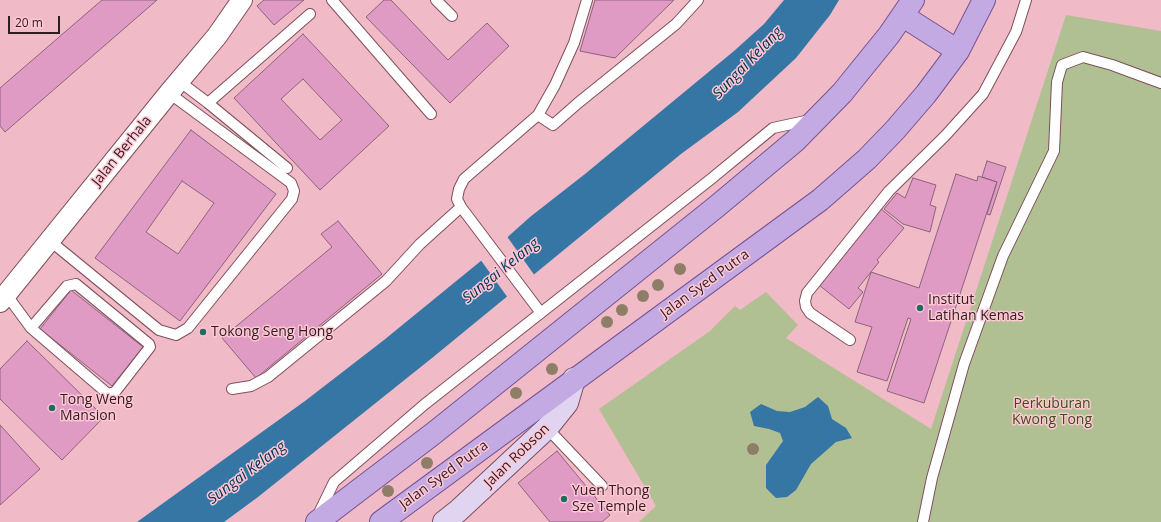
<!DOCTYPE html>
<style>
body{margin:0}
#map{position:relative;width:1161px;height:522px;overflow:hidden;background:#f0bac7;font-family:"Open Sans",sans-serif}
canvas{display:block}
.scale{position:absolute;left:8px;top:16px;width:52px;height:18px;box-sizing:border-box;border:2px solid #301c21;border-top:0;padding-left:5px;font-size:12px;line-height:14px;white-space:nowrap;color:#301c21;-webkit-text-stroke:3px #fec7d4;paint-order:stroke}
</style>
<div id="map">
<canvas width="1161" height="522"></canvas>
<div class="scale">20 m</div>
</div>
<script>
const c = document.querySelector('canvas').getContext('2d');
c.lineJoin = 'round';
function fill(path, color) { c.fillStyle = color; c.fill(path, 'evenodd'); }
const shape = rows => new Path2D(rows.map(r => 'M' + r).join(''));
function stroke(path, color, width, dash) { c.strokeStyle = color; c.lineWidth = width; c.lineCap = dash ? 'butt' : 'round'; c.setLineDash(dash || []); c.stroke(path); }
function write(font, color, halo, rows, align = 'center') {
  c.font = font + ' "Open Sans",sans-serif'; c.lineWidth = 3; c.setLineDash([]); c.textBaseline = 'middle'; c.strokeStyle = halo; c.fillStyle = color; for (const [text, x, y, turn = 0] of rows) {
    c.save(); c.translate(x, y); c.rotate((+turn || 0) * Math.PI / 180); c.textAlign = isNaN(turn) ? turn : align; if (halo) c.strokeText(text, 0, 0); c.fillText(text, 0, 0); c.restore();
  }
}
fill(shape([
 [1066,15,1161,31,1161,522,639,522,656,506,599,409,710,331,735,306,740,310,766,292,798,325,786,338,931,429]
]), '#b1c092');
fill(shape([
 [784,0,839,0,830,15,796,58,738,112,681,154,432,358,258,497,224,522,137,522,305,401,384,340,482,260,530,217,585,174,734,51,764,24],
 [818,397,828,406,832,419,846,428,852,438,836,442,811,464,796,490,787,497,776,498,766,488,766,465,783,441,780,433,769,429,754,426,750,412,761,404,777,411,790,412,805,407]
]), '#3676a4');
fill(shape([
 [506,235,535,276,508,298,480,259]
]), '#f0bac7');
const building = shape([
 [102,0,157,0,5,132,0,126,0,88,102,0],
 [264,0,304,0,274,25,257,6,264,0],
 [384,0,391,0,448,60,487,23,509,46,450,103,366,17,384,0],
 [595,0,674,0,615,58,580,51,595,0],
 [303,34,389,126,320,190,234,98,303,34],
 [303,79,342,120,320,140,281,99,303,79],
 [191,130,276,194,180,321,95,258,191,130],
 [182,181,214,203,178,254,146,232,182,181],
 [987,161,1006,167,990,215,987,214,997,182,982,177,987,161],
 [956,174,977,181,978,176,997,182,924,403,887,391,911,319,908,318,887,381,857,372,872,327,855,322,871,272,919,288,956,174],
 [913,178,936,185,930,205,936,207,930,232,903,224,884,209,897,193,905,198,913,178],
 [880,208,904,228,877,260,879,262,858,288,863,292,849,309,819,285,855,241,854,240,880,208],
 [338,221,382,274,256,378,222,338,332,247,321,234,338,221],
 [71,290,143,347,112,386,40,329,71,290],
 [27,341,104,417,62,460,0,399,0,369,27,341],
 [0,425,40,469,0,505,0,425],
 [557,451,610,515,602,522,550,522,518,483,557,451]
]);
fill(building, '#df9bc4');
stroke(building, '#8d637c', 1);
const service = shape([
 [332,0,431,114],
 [436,0,452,16],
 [179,81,208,103,310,14],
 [208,103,287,168],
 [538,115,555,85,574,43,587,0],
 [461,207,541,313],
 [49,240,159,330,176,335,188,328,292,199,294,191,291,183,169,93],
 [6,294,31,328,108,394,115,392,150,347,149,344,76,284,67,286,31,328],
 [850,340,810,313,806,307,805,301,807,293,889,191,945,136,983,94,1016,32,1026,0],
 [232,389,251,386,268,377,386,281,420,244,461,207,457,199,459,189,464,179,538,115,553,125,578,103,676,24,698,0],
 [547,428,602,486],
 [318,515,334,482,425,404,711,179,773,128,810,120],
 [923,522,932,478,964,364,1003,256,1054,151,1057,82,1062,65,1083,57,1112,65,1161,83]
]);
const minor = shape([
 [0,302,169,93,217,36,242,0]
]);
const secondary = shape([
 [444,522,458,511,547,428,567,403,574,379]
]);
const primary = shape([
 [903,16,958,51],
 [317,522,434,433,716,207,795,141,842,93,889,35,913,0],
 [381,522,820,200,867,159,895,130,926,94,958,51,984,0]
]);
stroke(service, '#7e505c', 12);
stroke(minor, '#7e505c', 22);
stroke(secondary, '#7e505c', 24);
stroke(primary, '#765393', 24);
stroke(service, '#fff', 10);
stroke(minor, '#fff', 20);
stroke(secondary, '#e1d4f1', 22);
stroke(primary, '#c3aae3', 22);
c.fillStyle = '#8e7e67';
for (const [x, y] of [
 [680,269],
 [658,285],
 [643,296],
 [622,310],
 [607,322],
 [552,369],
 [516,393],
 [753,449],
 [427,463],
 [388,491]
]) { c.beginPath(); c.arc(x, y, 6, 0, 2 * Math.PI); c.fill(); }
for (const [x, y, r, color] of [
 [920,308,4,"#236b61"],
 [203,332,4,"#236b61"],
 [52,408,4,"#236b61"],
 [564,499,4,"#236b61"]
]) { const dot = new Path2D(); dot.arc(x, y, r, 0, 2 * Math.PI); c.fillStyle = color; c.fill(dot); stroke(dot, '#fec7d4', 1.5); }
write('14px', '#301c21', '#fec7d4', [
 ["Jalan Berhala",122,151,-51],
 ["Jalan Syed Putra",705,284,-36],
 ["Jalan Robson",517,456,-44],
 ["Jalan Syed Putra",444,475,-36]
]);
write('14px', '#301c21', '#fec7d4', [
 ["Institut",928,300],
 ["Latihan Kemas",928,316],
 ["Tokong Seng Hong",211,332],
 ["Tong Weng",60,400],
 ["Mansion",60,416],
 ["Yuen Thong",572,491],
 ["Sze Temple",572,507]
], 'left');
write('14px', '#3e4c18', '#fec7d4', [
 ["Perkuburan",1052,404],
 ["Kwong Tong",1052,420]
]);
write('italic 15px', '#003252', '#fec7d4', [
 ["Sungai Kelang",748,63,-46],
 ["Sungai Kelang",501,271,-39],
 ["Sungai Kelang",247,473,-37]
]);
</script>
